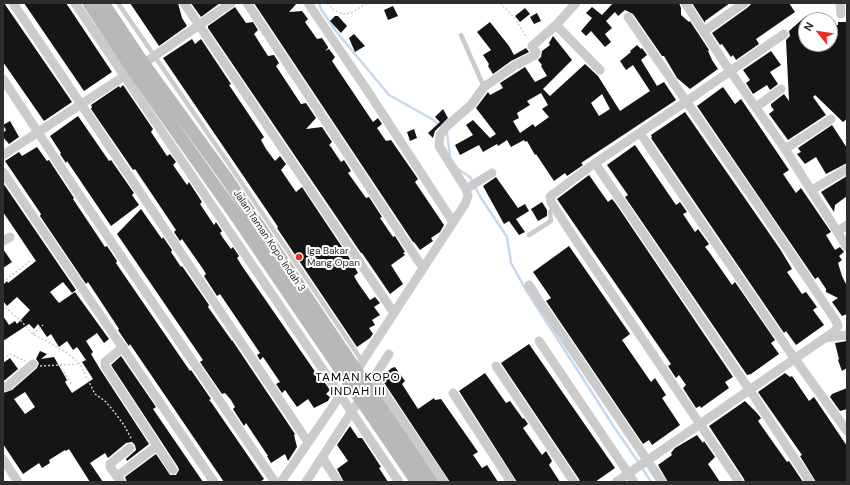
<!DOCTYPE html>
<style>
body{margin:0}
#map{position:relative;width:850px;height:485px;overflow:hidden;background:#fff;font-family:"DM Sans",sans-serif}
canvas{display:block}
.frame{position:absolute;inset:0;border:4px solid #2e2e2e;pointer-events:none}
.north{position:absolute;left:798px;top:12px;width:40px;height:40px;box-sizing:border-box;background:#fff;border:1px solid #ababab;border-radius:50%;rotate:300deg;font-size:11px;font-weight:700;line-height:16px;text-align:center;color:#2e2e2e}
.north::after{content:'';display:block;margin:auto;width:14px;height:18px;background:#f12c23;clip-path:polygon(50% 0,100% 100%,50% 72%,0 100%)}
</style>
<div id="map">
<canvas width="850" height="485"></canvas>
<div class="frame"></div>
<div class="north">N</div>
</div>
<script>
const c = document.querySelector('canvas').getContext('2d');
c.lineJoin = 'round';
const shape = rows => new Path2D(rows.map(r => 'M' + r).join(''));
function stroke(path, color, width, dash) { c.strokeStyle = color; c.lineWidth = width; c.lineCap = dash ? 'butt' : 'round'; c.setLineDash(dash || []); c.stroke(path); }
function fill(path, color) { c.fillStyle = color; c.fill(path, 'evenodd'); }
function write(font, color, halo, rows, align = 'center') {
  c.font = font + ' "DM Sans",sans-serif'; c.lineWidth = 4; c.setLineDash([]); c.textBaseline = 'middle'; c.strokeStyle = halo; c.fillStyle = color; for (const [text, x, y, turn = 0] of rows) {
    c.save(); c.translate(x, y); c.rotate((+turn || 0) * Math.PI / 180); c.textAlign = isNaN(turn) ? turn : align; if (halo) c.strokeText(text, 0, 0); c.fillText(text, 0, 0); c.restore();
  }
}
stroke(shape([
 [319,3,321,9,335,30,389,95,432,119,443,128],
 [447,132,450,156],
 [458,169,470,177,481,198,507,237,511,263,526,290,616,430,639,463],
 [642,468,651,482]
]), '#c5d9ee', 2.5);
fill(shape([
 [3,3,4,3,72,102,44,121,3,62],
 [24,3,66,3,112,72,84,91],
 [130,3,178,3,182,18,187,26,159,46],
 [191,3,220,3,201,17],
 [254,3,297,3,289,12,302,11,308,19,305,22,317,39,322,38,328,47,328,48,325,51,329,49,335,57,332,61,373,122,378,118,382,124,377,128,386,141,391,140,418,179,415,182,444,225,440,232,431,238,433,241,420,250,414,242,413,242],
 [613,3,679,3,681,8,681,15,689,22,690,21,709,50,708,51,712,60,718,69,690,89,677,78,664,56,662,56,633,14,625,10,618,16,615,12,606,21,612,28,605,34,611,42,605,47,591,31,586,36,581,31,592,18,586,13,592,7,602,15],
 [692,3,730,3,705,21,705,23],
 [752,3,789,3,795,12,756,39,759,44,736,60,733,55,731,57,722,44,720,45,712,33,747,8],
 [393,6,398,16,388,20,384,10],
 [235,7,246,23,253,22,258,30,254,34,268,56,274,55,279,63,276,66,301,104,306,103,316,118,306,129,322,127,332,142,329,145,331,147,341,162,344,160,351,171,348,173,366,198,369,197,382,217,380,218,393,237,395,236,405,252,403,253,405,255,391,265,403,284,390,294,362,253,361,253,208,28,208,26],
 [525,8,530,14,520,22,515,16],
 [537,13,541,21,534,24,530,17],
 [335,16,338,16,347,26,341,33,330,21],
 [806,16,806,44,830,44,830,25,838,25,838,22,847,22,847,119,843,122,815,95,813,97,826,115,788,140,769,114,774,110,771,106,771,104,784,94,789,101,786,40,790,36,789,31],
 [490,22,509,46,514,55,526,48,529,52,511,61,493,74,488,66,489,64,483,55,491,50,477,32],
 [354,34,365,46,355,52,349,38],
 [553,36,572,60,543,89,550,96,585,64,598,76,620,111,650,91,633,65,626,70,620,61,631,52,630,51,637,45,641,49,642,48,647,55,641,60,657,86,664,82,676,100,581,163,583,165,567,176,565,173,554,181,536,154,535,155,527,141,525,142,524,140,511,147,507,140,498,146,497,144,483,152,479,145,460,155,455,145,473,135,466,125,473,120,490,138,496,134,476,108,488,92,490,95,503,88,500,83,525,67,535,82,547,76,541,66,542,65,538,60,541,57,542,51,550,45,549,43],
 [541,93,548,105,542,109,549,117,535,127,533,124,520,133,513,121,519,118,517,113,530,105,527,101],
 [602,94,610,109,599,116,591,103],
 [192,39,195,44,201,39,231,84,229,85,264,137,261,140,266,149,275,161,280,156,286,164,281,170,285,176,296,192,302,187,350,259,358,273,354,276,358,283,370,300,375,297,380,303,374,307,380,315,372,320,375,325,369,328,373,334,370,338,357,347,277,228,278,227,272,218,163,58],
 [771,51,781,65,770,72,778,84,770,90,767,85,753,94,746,83,750,80,743,70],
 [123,85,153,129,151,132,167,156,170,154,176,162,173,165,187,185,189,182,202,202,200,204,214,225,216,222,222,231,220,233,223,238,231,249,233,247,239,256,237,258,242,266,316,373,317,372,330,390,326,394,330,397,328,401,314,408,308,399,297,407,285,390,282,393,276,384,280,382,263,357,260,360,257,355,260,353,220,294,217,296,204,276,206,274,203,269,182,239,180,241,174,232,176,230,135,169,133,170,91,109,92,107,91,105,119,86,120,88],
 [723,87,735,104,741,99,789,170,783,174,796,193,801,188,831,232,826,235,835,250,840,247,844,252,839,256,842,260,838,263,842,276,847,286,847,314,842,316,832,302,838,298,826,292,826,289,818,277,815,279,697,106],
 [443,109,448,118,435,131,433,138,428,133,440,122,435,117],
 [685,112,780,249,792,269,787,272,802,294,806,292,817,307,813,310,824,325,796,345,786,331,784,333,651,138,652,137,651,135],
 [78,116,109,161,111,160,134,193,132,195,139,205,111,226,67,161,66,163,60,154,61,153,50,136],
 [10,121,19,137,9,144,3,137,3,133,6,130,3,125],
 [832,125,847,148,847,163,826,174,816,157,805,164,797,154,801,152,798,148],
 [414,129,417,138,410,141,407,132],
 [635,145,676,205,680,202,687,212,683,214,695,232,698,229,709,244,705,247,709,252,732,285,735,282,775,340,771,343,779,354,751,374,747,375,625,197,628,195,607,165],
 [37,147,47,161,49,160,74,198,73,199,105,247,107,246,117,261,116,263,120,269,190,371,191,370,211,399,209,400,211,402,264,479,260,482,224,482,130,344,129,346,126,342,118,330,119,329,92,288,88,282,86,284,40,216,41,214,5,161,19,152,22,156],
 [589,175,608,202,612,199,616,204,733,377,725,382,729,388,701,408,700,406,696,408,683,388,686,385,679,375,676,378,668,366,671,364,557,199],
 [847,176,847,196,835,205,834,212,821,192],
 [496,177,518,208,525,204,529,211,516,219,525,232,519,235,509,221,504,224,483,186],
 [3,183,76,290,72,293,63,282,50,292,59,303,75,292,109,339,104,343,97,333,86,341,93,352,91,354,100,369,149,444,127,461,126,459,136,450,135,445,132,442,126,443,108,458,105,453,90,463,103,482,90,482,69,449,66,451,65,450,49,460,50,463,42,468,39,463,23,474,3,444,3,393,12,390,37,368,39,363,36,359,40,351,47,354,41,359,54,357,67,380,65,382,72,393,93,379,82,362,86,360,77,347,73,350,67,341,59,347,51,334,47,337,38,324,34,329,29,324,3,341,3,316,9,325,15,321,17,324,30,310,17,297,7,306,3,301,3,285,7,281,8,283,36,261,3,212],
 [25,392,35,407,25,414,14,399],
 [542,202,547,210,547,216,538,221,531,209],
 [141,209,162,239,163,237,172,250,171,252,181,267,182,266,209,305,208,307,232,341,232,340,295,434,294,435,297,447,288,461,285,454,271,463,267,456,268,456,246,423,244,426,233,409,235,407,231,400,225,393,222,394,200,362,203,360,117,234],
 [569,246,630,334,622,340,651,382,655,378,666,395,662,398,680,425,652,445,649,440,643,444,546,301,551,298,533,272],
 [3,249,12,262,3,268],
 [847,341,847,368,842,371,838,360,839,359,835,343],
 [529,344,615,468,595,482,580,482,579,479,501,363],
 [121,356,156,407,153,409,203,482,127,482,125,477,156,454,170,475,176,475,179,470,178,467,111,365],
 [10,358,18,369,5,380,3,381,3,363],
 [395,367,405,381,402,384,418,409,434,398,435,400,441,399,478,452,473,455,482,468,487,465,498,482,450,482,381,378,384,374,392,368],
 [485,373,506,403,510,401,523,419,524,418,528,424,523,428,542,455,546,451,552,461,549,465,560,482,517,482,459,391],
 [785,373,790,377,792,376,809,401,814,397,847,446,847,482,816,482,800,456,802,455,758,392],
 [847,388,847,409,840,411,830,397,832,394],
 [745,401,757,413,761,418,758,421,787,462,789,461,803,482,745,482,744,479,709,426],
 [350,426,358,438,362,438,381,467,379,468,388,482,344,482,337,469,348,461,337,445],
 [697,435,703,443,704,441,715,457,708,464,720,482,668,482,658,465,672,455,671,453,675,448]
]), '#151515');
stroke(shape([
 [327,3,334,10,343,14,351,13,367,3],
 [500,3,514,17,527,38],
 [3,282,30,261],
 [3,304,5,307,21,321,33,334,66,352,80,364,95,394,105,401,112,409,124,425,132,440],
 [33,334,43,325],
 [3,359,10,354,25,361],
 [60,365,72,386],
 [40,366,80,364]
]), '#cbcbcb', 1.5, [2, 2]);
stroke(shape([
 [118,3,233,170,362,361],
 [461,35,484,87],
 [529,235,551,221,550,212,554,207]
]), '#cbcbcb', 4.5);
stroke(shape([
 [13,3,308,442],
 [75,3,399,482],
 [184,3,394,313],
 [247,3,423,268],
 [308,3,369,93,453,222],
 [685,3,730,71,785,149,847,247],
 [840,3,841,14],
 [556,25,600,70],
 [704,31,744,3],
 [140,66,231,3],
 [3,79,78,193,275,482],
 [756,107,781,89],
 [640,133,790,352,847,431],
 [785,149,831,119],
 [3,155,129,73],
 [595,163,755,398,810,482],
 [3,172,214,482],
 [466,189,492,173],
 [812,190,847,169],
 [838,231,847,225],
 [3,241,10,237],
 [529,285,541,304,662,482],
 [825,338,847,335],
 [539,341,634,482],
 [123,347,105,362,105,366,173,470],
 [496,366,574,482],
 [374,378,444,482],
 [3,387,8,386,33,364],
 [453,393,511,482],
 [322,457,338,482],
 [3,459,18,482],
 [117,476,157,446],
 [121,482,110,467,110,464,130,448],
 [281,482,340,396,465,204,468,196,466,189,439,146,440,135,447,126,471,105,484,87,514,66,535,55,536,52,532,46,556,25,576,3],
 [306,482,360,399,389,354],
 [616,482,835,331,838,326,836,321,760,208,628,17],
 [739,482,571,233,551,202,550,197,552,195,595,163,687,101,784,34]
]), '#cbcbcb', 9);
stroke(shape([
 [89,3,133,70,234,213,417,482],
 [103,3,143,63,225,176,431,482]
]), '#b8b8b8', 13);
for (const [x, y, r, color] of [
 [299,257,4,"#f12c23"]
]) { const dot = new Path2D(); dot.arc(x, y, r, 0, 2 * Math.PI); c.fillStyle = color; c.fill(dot); stroke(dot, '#fff', 1.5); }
write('10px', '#2e2e2e', '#fff', [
 ["Jalan Taman Kopo Indah 3",269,241,56]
]);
write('10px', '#2e2e2e', '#fff', [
 ["Iga Bakar",307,251],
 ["Mang Opan",307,263]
], 'left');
c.letterSpacing = '1px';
write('12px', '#000', '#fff', [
 ["TAMAN KOPO",358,378],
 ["INDAH III",358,392]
]);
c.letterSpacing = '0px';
</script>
